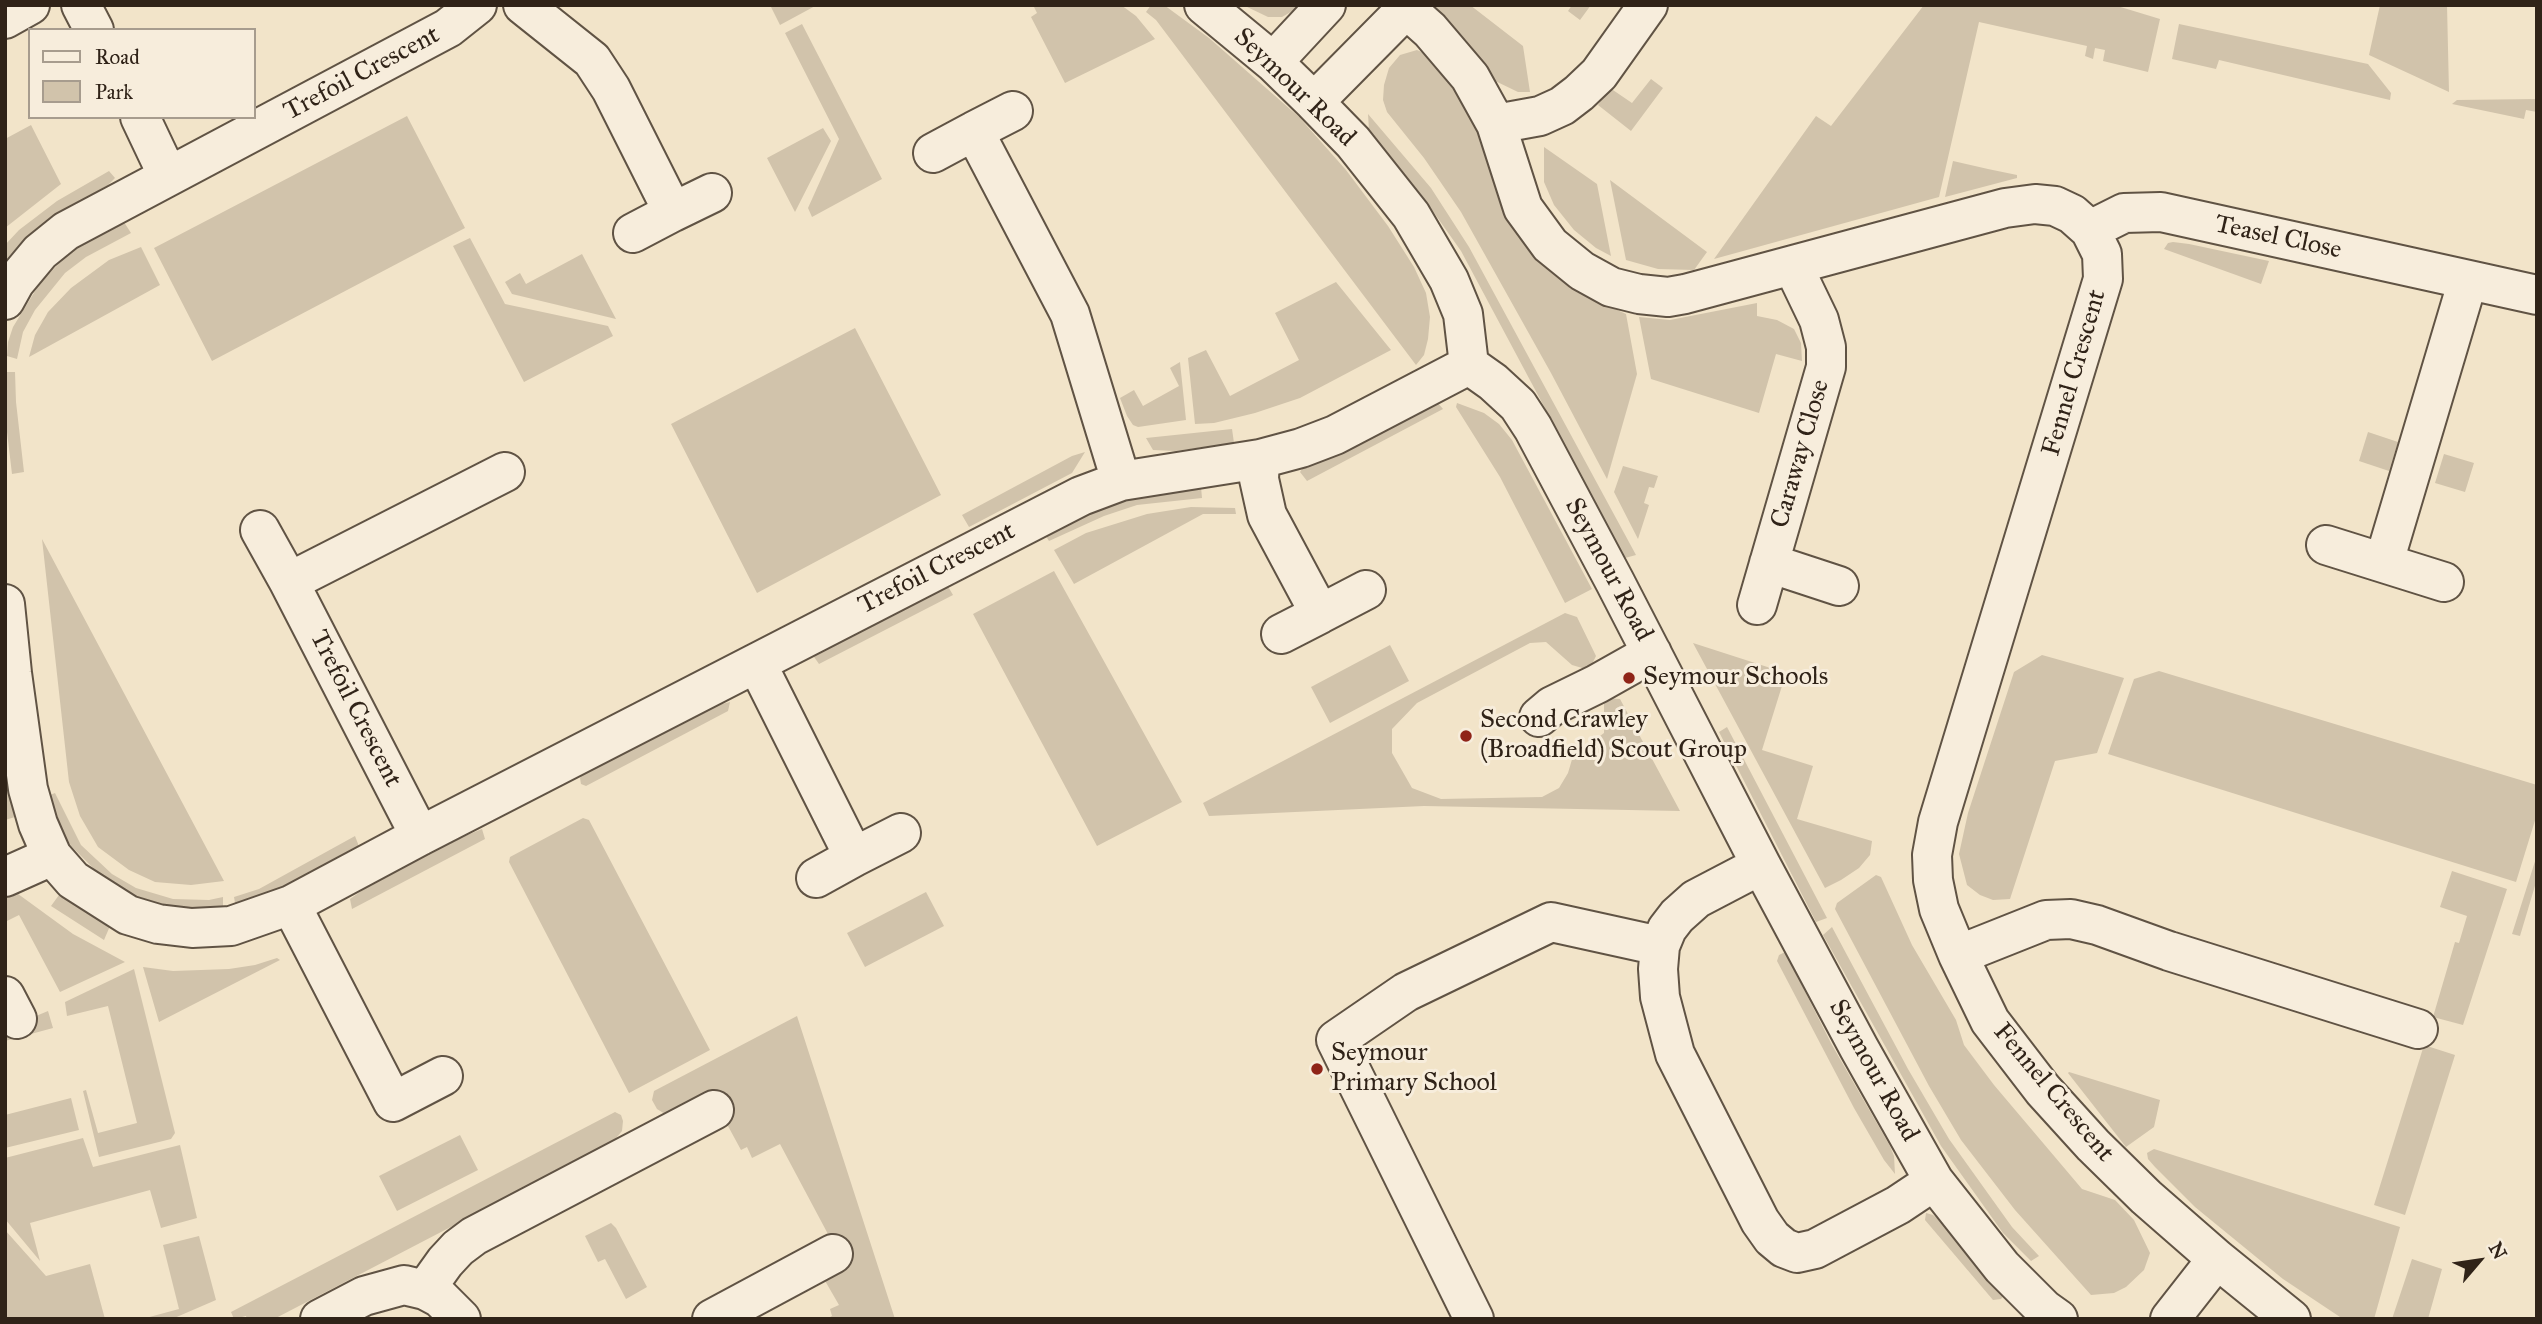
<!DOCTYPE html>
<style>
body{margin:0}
#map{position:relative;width:2542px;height:1324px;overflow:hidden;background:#f2e4c9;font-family:"IM FELL Great Primer",serif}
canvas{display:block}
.frame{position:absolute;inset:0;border:7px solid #302318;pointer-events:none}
.legend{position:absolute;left:28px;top:28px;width:228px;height:91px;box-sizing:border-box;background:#f7eddc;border:2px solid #a79c8e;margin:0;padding:9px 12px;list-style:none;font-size:21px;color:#302318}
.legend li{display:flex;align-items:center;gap:14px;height:35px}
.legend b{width:35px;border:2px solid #a79c8e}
.north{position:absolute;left:2444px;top:1226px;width:70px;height:70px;-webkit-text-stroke:5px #f7eddc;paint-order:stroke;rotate:61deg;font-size:19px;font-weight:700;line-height:28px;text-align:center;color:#302318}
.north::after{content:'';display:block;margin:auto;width:24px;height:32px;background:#302318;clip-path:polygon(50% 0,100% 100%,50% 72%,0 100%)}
</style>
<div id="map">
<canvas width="2542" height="1324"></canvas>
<div class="frame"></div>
<ul class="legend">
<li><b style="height:9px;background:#f7eddc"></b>Road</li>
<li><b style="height:19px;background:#d1c3ab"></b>Park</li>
</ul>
<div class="north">N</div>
</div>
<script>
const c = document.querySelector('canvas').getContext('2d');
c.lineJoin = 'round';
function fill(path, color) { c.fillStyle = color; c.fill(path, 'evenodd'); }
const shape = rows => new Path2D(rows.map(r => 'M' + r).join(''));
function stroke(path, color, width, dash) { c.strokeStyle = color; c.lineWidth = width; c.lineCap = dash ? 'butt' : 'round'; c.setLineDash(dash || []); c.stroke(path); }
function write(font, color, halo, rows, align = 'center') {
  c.font = font + ' "IM FELL Great Primer",serif'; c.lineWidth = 6; c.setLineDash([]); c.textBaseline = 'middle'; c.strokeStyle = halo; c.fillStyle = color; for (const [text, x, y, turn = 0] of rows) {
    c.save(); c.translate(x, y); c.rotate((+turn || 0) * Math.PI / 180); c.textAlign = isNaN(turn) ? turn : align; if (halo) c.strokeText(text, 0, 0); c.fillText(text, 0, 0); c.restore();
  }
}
fill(shape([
 [770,5,817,5,780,25],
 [1033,5,1121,5,1136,16,1155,39,1065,83,1031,17,1037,13],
 [1151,5,1164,5,1209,38,1299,117,1346,170,1388,226,1414,267,1426,293,1430,317,1428,339,1424,355,1416,365,1156,20,1146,12],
 [1243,5,1303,5,1282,17,1268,17],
 [1422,5,1470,5,1523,46,1530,92,1518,92,1489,78],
 [1572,5,1591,5,1580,20,1568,11],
 [1924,5,2114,5,2160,19,2148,72,2103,61,2105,50,2095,48,2093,59,2085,56,2087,46,1979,22,1939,197,1714,259,1816,116,1831,126],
 [2380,5,2447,5,2449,92,2369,55],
 [802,24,882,179,812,217,808,208,839,139,785,33],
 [2179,24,2368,64,2391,93,2390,100,2219,60,2216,69,2172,59],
 [1417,50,1433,57,1449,74,1560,273,1580,293,1626,314,1637,374,1607,479,1551,373,1461,212,1424,158,1387,112,1383,100,1384,85,1389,68,1400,55],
 [1651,79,1663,88,1631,131,1598,105,1610,88,1632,103],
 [2537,99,2537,112,2526,110,2524,119,2452,104,2457,100],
 [1368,114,1431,188,1469,247,1636,555,1625,558,1461,251,1420,193,1369,130],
 [407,116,465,228,212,361,154,248],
 [31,125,61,184,5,228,5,139],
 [823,128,831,141,795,212,767,158],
 [1544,147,1597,184,1611,256,1596,248,1574,230,1554,205,1544,182],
 [1953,161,1988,169,2017,175,2017,178,1945,197],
 [109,171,115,178,108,185,37,228,5,266,5,245,19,230,57,201],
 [1610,180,1707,252,1694,270,1658,269,1626,260],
 [122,219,131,233,86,257,65,273,35,310,23,332,17,359,7,356,8,342,13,327,40,283,76,246],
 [470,238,505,304,608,326,613,336,524,382,453,246],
 [2173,242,2189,244,2269,261,2261,284,2164,249,2168,243],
 [141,247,160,285,29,357,35,335,48,312,71,288,109,260],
 [582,254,616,319,512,294,505,282,520,273,526,284],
 [1336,282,1391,350,1300,398,1255,413,1214,423,1195,424,1188,358,1206,350,1230,396,1299,360,1275,313],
 [1757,303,1757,316,1777,320,1794,329,1801,343,1802,361,1776,354,1759,413,1651,379,1639,317,1670,320],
 [855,328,941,495,757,593,671,424],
 [1180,362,1186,420,1138,427,1133,425,1127,416,1120,398,1134,390,1143,406,1179,386,1170,368],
 [5,372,15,372,16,402,24,472,12,474,5,415],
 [1437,402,1443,409,1307,481,1300,472,1306,463],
 [1457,403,1484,413,1499,424,1512,440,1592,589,1565,603,1500,477,1456,407],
 [1232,429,1234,443,1175,451,1153,450,1146,438],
 [2368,432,2398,442,2389,471,2359,461],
 [1085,452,1072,473,969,527,962,515,1072,456],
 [2444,454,2474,463,2465,492,2435,483],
 [1623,466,1658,476,1654,488,1649,487,1644,503,1649,505,1638,539,1614,492],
 [1201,487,1202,498,1137,505,1104,516,1049,541,1042,530,1115,498],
 [1191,507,1235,508,1236,514,1203,514,1074,584,1054,550,1086,533,1147,514],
 [42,539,224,881,191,885,155,882,129,870,98,847,80,816,69,782],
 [1054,571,1182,802,1097,846,973,614],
 [946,583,953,595,819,664,812,654],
 [1565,613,1577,617,1596,656,1589,670,1572,665,1546,642,1530,643,1417,703,1392,729,1392,753,1412,788,1441,799,1542,797,1559,788,1568,773,1573,756,1604,733,1604,698,1620,699,1680,811,1424,806,1209,816,1203,803],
 [1693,643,1786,673,1762,750,1813,766,1797,819,1872,841,1870,855,1859,868,1841,880,1825,888],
 [1390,645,1409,681,1330,723,1311,687],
 [2042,655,2124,678,2097,753,2055,761,2010,899,1993,900,1980,895,1967,885,1959,854,1968,813,2014,672],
 [2159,671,2537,785,2537,814,2516,882,2108,754,2134,679],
 [730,702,728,711,586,786,581,784,580,778,583,772,714,706],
 [1727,727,1827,918,1816,922,1719,732],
 [5,761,15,817,5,820],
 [55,793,81,845,112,874,136,888,173,899,209,900,223,897,223,910,202,911,159,907,109,884,71,846,59,828,45,797],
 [583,818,589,820,710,1050,629,1093,509,862,510,857],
 [482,829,485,839,352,909,350,899,367,887,455,840],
 [355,836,360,849,280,892,236,909,234,897,259,889],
 [2537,855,2537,879,2520,936,2512,934],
 [2452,871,2507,889,2463,1025,2433,1017,2455,942,2459,943,2467,916,2440,907],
 [1876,875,1881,877,1912,945,1956,1020,1964,1045,1994,1085,2082,1189,2115,1200,2134,1220,2150,1253,2144,1270,2126,1287,2114,1293,2091,1295,2015,1210,1961,1140,1929,1086,1835,909,1837,903],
 [14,891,73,934,125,962,60,992,19,915,5,922,5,892],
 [926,892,944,926,865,967,847,933],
 [59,895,110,926,104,940,51,906],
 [1832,927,1908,1069,1949,1139,2012,1227,2039,1256,2031,1261,2003,1233,1941,1146,1823,935],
 [1785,952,1832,1045,1890,1146,1894,1156,1895,1174,1884,1160,1854,1108,1777,961,1779,955],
 [277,958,280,960,159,1022,143,967,173,971,229,969,255,965],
 [134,969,175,1133,171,1139,99,1157,83,1091,86,1090,98,1133,137,1123,108,1006,67,1016,65,1002],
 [48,1011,53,1028,5,1041,5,1029],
 [797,1016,895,1319,826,1319,832,1316,830,1309,839,1305,824,1279,829,1236,780,1144,752,1158,747,1147,741,1150,709,1091,665,1114,657,1109,652,1100,654,1091],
 [2424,1045,2455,1055,2405,1215,2374,1205],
 [2069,1072,2160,1100,2154,1127,2126,1147,2068,1073],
 [71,1098,79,1130,5,1148,5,1115],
 [615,1112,621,1115,623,1121,622,1131,612,1143,274,1319,247,1319,246,1316,234,1319,231,1312],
 [460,1135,478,1170,397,1211,379,1176],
 [83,1138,93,1167,180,1145,197,1218,161,1228,150,1190,30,1223,40,1261,5,1219,5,1158],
 [2154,1149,2400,1227,2374,1319,2343,1319,2283,1279,2195,1207,2155,1167,2148,1159,2147,1153],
 [1926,1213,1933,1215,1947,1227,2005,1294,2001,1299,1993,1300,1925,1220],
 [611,1223,616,1228,647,1287,626,1299,605,1259,598,1262,585,1236],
 [5,1230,46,1276,90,1264,105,1319,5,1319],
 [199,1236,216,1300,172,1319,142,1319,179,1309,163,1245],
 [2412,1259,2442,1269,2428,1319,2392,1319]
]), '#d1c3ab');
const minor = shape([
 [81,5,94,30],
 [523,5,592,60,611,89,673,212,712,193],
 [1204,5,1273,62,1314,102,1353,142,1411,215,1449,280,1463,314,1469,365,1493,382,1518,405,1533,428,1615,582,1761,865,1859,1048,1934,1181,2002,1267,2044,1309,2058,1319],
 [1402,5,1430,30,1470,77,1496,124,1523,208,1550,245,1582,271,1611,287,1639,294,1668,297,1685,294,2005,208,2035,204,2055,206,2072,214,2090,230,2102,254,2103,279,1938,822,1932,855,1933,880,1939,909,1958,955,1990,1021,2043,1090,2093,1145,2146,1197,2217,1259,2291,1319],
 [5,19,30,5],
 [1273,62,1326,5],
 [1314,102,1406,9],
 [1013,111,974,131,1070,314,1121,481],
 [140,117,168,176],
 [1496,124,1540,116,1562,106,1579,93,1599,74,1648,5],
 [933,153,974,131],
 [2090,230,2124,213,2161,212,2537,295],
 [633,233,673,212],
 [5,300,15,282,40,252,66,231,448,28,477,5],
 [1260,459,1259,479,1267,515,1320,614,1366,590],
 [260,530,289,582],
 [2326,545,2444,582],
 [2384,562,2468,280],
 [1769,563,1839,586],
 [5,604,12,673,28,789,38,824,52,856,73,880,128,915,158,924,192,928,231,926,291,905,420,836,1081,496,1121,481,1260,459,1301,448,1335,435,1469,365],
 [1757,605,1826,367,1826,347,1819,320,1793,266],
 [1281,634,1320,614],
 [757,664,854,857,901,833],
 [1539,717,1552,706,1597,684,1652,653],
 [420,836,289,582,505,472],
 [1761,865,1696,899,1677,916,1667,929,1660,946,1658,969,1660,997,1675,1054,1760,1221,1772,1238,1784,1248,1797,1253,1815,1249,1898,1205,1934,1181],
 [5,877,52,856],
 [816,878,854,857],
 [291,905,393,1102,443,1076],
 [1958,955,2046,920,2071,919,2097,925,2169,951,2418,1029],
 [5,996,17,1019],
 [425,1290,445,1262,458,1248,474,1236,714,1110],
 [320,1319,364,1296,404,1285,425,1290,440,1298,461,1319],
 [712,1319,833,1254],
 [1474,1319,1336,1040,1406,992,1551,922,1660,946],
 [2170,1319,2217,1259]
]);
stroke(minor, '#605344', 42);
stroke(minor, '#f7eddc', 38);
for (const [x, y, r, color] of [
 [1629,678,7,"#8f2418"],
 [1466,736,7,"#8f2418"],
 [1317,1069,7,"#8f2418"]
]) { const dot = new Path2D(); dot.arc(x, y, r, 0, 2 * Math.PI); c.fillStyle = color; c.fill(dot); stroke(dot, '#f7eddc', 2.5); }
write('26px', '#302318', '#f7eddc', [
 ["Trefoil Crescent",362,74,-28],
 ["Seymour Road",1294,88,44],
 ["Teasel Close",2278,238,12],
 ["Fennel Crescent",2075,373,-74],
 ["Caraway Close",1801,454,-74],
 ["Trefoil Crescent",937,569,-27],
 ["Seymour Road",1608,570,62],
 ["Trefoil Crescent",355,709,63],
 ["Seymour Road",1873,1071,61],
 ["Fennel Crescent",2053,1093,50]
]);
write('26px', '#302318', '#f7eddc', [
 ["Seymour Schools",1643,678],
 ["Second Crawley",1480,721],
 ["(Broadfield) Scout Group",1480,751],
 ["Seymour",1331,1054],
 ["Primary School",1331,1084]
], 'left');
</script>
